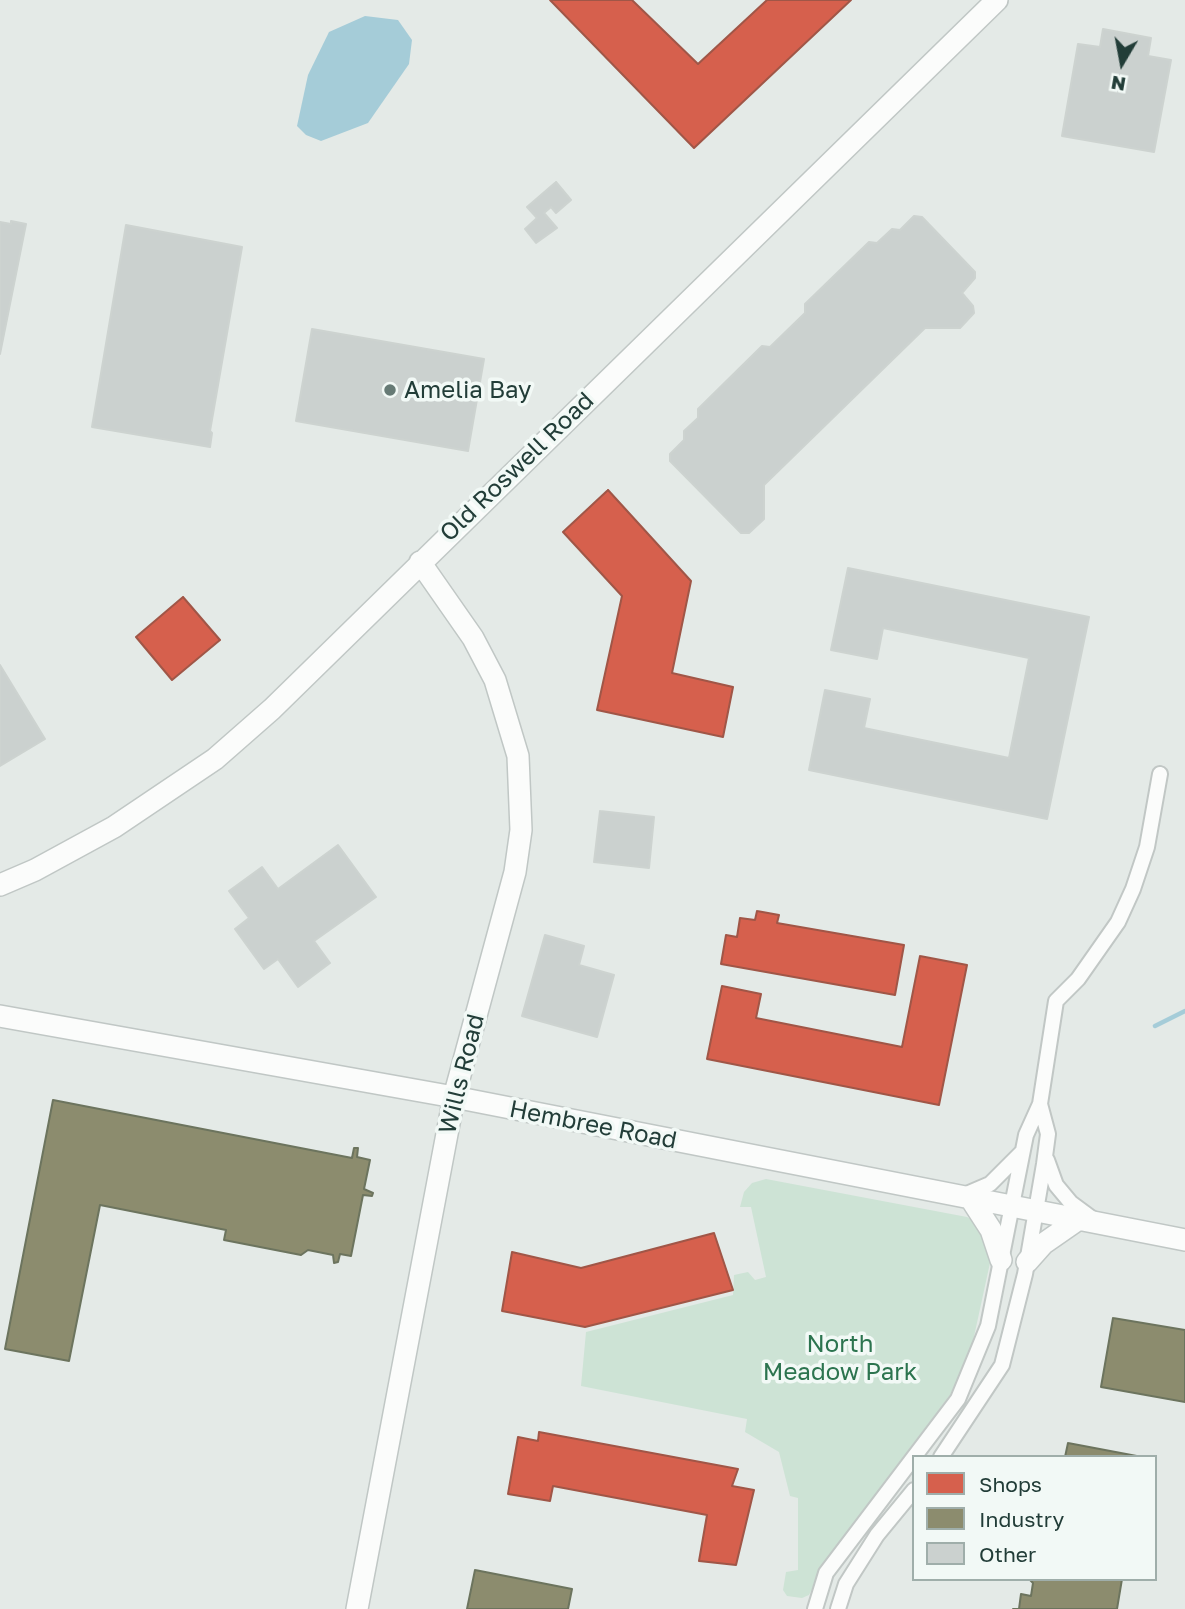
<!DOCTYPE html>
<style>
body{margin:0}
#map{position:relative;width:1185px;height:1609px;overflow:hidden;background:#e4eae7;font-family:"Golos Text",sans-serif}
canvas{display:block}
.legend{position:absolute;left:912px;top:1455px;width:245px;height:126px;box-sizing:border-box;background:#f2f9f6;border:2px solid #9faeaa;margin:0;padding:9px 12px;list-style:none;font-size:21px;color:#223d38}
.legend li{display:flex;align-items:center;gap:14px;height:35px}
.legend b{width:35px;border:2px solid #9faeaa}
.north{position:absolute;left:1087px;top:28px;width:70px;height:70px;-webkit-text-stroke:5px #f2f9f6;paint-order:stroke;rotate:190deg;font-size:19px;font-weight:700;line-height:28px;text-align:center;color:#223d38}
.north::after{content:'';display:block;margin:auto;width:24px;height:32px;background:#223d38;clip-path:polygon(50% 0,100% 100%,50% 72%,0 100%)}
</style>
<div id="map">
<canvas width="1185" height="1609"></canvas>
<ul class="legend">
<li><b style="height:19px;background:#d6604d"></b>Shops</li>
<li><b style="height:19px;background:#8c8c6e"></b>Industry</li>
<li><b style="height:19px;background:#cbd1cf"></b>Other</li>
</ul>
<div class="north">N</div>
</div>
<script>
const c = document.querySelector('canvas').getContext('2d');
c.lineJoin = 'round';
function fill(path, color) { c.fillStyle = color; c.fill(path, 'evenodd'); }
const shape = rows => new Path2D(rows.map(r => 'M' + r).join(''));
function stroke(path, color, width, dash) { c.strokeStyle = color; c.lineWidth = width; c.lineCap = dash ? 'butt' : 'round'; c.setLineDash(dash || []); c.stroke(path); }
function write(font, color, halo, rows, align = 'center') {
  c.font = font + ' "Golos Text",sans-serif'; c.lineWidth = 7; c.setLineDash([]); c.textBaseline = 'middle'; c.strokeStyle = halo; c.fillStyle = color; for (const [text, x, y, turn = 0] of rows) {
    c.save(); c.translate(x, y); c.rotate((+turn || 0) * Math.PI / 180); c.textAlign = isNaN(turn) ? turn : align; if (halo) c.strokeText(text, 0, 0); c.fillText(text, 0, 0); c.restore();
  }
}
fill(shape([
 [766,1179,967,1217,980,1224,993,1249,970,1355,950,1395,826,1561,809,1595,802,1598,787,1596,783,1590,786,1572,798,1570,798,1498,790,1496,779,1452,745,1432,747,1419,581,1386,586,1332,733,1295,734,1275,748,1272,755,1280,766,1277,751,1207,740,1207,744,1192,752,1183]
]), '#cde3d5');
fill(shape([
 [365,16,398,20,412,40,409,64,368,123,321,141,306,135,297,126,308,75,329,32]
]), '#a5ccd8');
const shops = shape([
 [550,0,632,0,698,64,767,0,851,0,694,148,550,0],
 [608,490,691,581,672,673,733,687,723,737,597,710,622,596,563,532,608,490],
 [183,597,220,640,172,680,136,637,183,597],
 [757,911,779,915,777,923,904,945,895,995,721,964,726,935,737,937,740,918,755,920,757,911],
 [920,956,967,965,939,1105,707,1059,722,986,761,994,756,1018,902,1047,920,956],
 [714,1233,733,1290,585,1327,502,1311,512,1252,581,1268,714,1233],
 [539,1432,738,1469,732,1486,754,1490,736,1565,699,1561,707,1515,553,1486,550,1501,508,1494,518,1437,538,1441,539,1432]
]);
fill(shops, '#d6604d');
stroke(shops, '#a05647', 2);
const industry = shape([
 [53,1100,352,1158,354,1148,358,1148,357,1157,370,1160,364,1189,373,1193,372,1196,363,1195,351,1256,340,1254,338,1262,334,1263,333,1255,308,1250,301,1255,224,1240,226,1230,100,1205,69,1361,5,1349,53,1100],
 [1113,1318,1185,1330,1185,1402,1101,1387,1113,1318],
 [1068,1443,1142,1457,1065,1457,1068,1443],
 [475,1570,572,1589,568,1609,467,1609,475,1570],
 [1029,1579,1122,1579,1117,1609,1013,1609,1019,1609,1021,1594,1031,1596,1033,1583,1029,1579]
]);
fill(industry, '#8c8c6e');
stroke(industry, '#6c745e', 2);
stroke(shape([
 [1155,1026,1185,1011]
]), '#a5ccd8', 4.5);
const building = shape([
 [1103,29,1151,38,1148,56,1171,60,1154,152,1062,136,1078,44,1100,47,1103,29],
 [556,182,571,200,556,213,551,207,544,213,557,228,536,243,525,229,537,218,527,207,556,182],
 [914,216,922,217,975,272,975,278,962,293,973,306,974,313,960,328,925,328,764,485,764,519,749,533,741,533,670,461,670,454,684,440,684,431,698,418,698,409,762,346,770,347,805,313,805,304,869,242,877,243,892,229,900,230,914,216],
 [11,221,26,224,0,354,0,222,11,224,11,221],
 [126,225,242,247,210,431,212,433,210,447,92,427,126,225],
 [312,329,484,359,468,451,296,421,312,329],
 [848,568,1089,617,1047,819,809,770,825,690,870,699,864,728,1009,758,1029,658,883,628,877,659,831,650,848,568],
 [0,665,45,739,0,766,0,665],
 [600,811,654,817,649,868,594,862,600,811],
 [338,845,376,897,314,941,330,963,298,987,278,959,264,969,235,929,249,918,229,891,262,867,278,889,338,845],
 [545,935,584,946,579,965,614,975,597,1037,522,1016,545,935]
]);
fill(building, '#cbd1cf');
stroke(building, '#cdd3d0', 2);
const street = shape([
 [1047,1160,1056,1185,1071,1203,1094,1220],
 [962,1196,990,1184,1021,1153],
 [941,1457,1002,1365,1025,1274,1044,1164,1048,1134,1040,1104],
 [815,1609,826,1573,958,1399,988,1326,1026,1135,1040,1104,1056,1001,1078,979,1118,922,1133,889,1147,847,1160,774],
 [838,1609,846,1584,877,1535,914,1490]
]);
const secondary = shape([
 [0,885,35,870,114,827,215,759,272,709,997,0],
 [0,1016,454,1097,1185,1240],
 [971,1199,991,1230,1001,1260],
 [1027,1262,1043,1244,1079,1219],
 [357,1609,454,1097,515,872,521,830,518,756,495,680,473,638,420,562]
]);
stroke(street, '#c1c7c5', 18);
stroke(secondary, '#c0c7c5', 24);
stroke(street, '#fbfcfb', 14);
stroke(secondary, '#fbfcfb', 21);
for (const [x, y, r, color] of [
 [390,390,7,"#667a75"]
]) { const dot = new Path2D(); dot.arc(x, y, r, 0, 2 * Math.PI); c.fillStyle = color; c.fill(dot); stroke(dot, '#f2f9f6', 2.5); }
write('24px', '#223d38', '#f2f9f6', [
 ["Amelia Bay",404,390]
], 'left');
write('24px', '#223d38', '#f2f9f6', [
 ["Old Roswell Road",517,467,-44],
 ["Wills Road",462,1074,-76],
 ["Hembree Road",593,1125,11]
]);
write('24px', '#2c744f', '#f2f9f6', [
 ["North",840,1344],
 ["Meadow Park",840,1372]
]);
</script>
